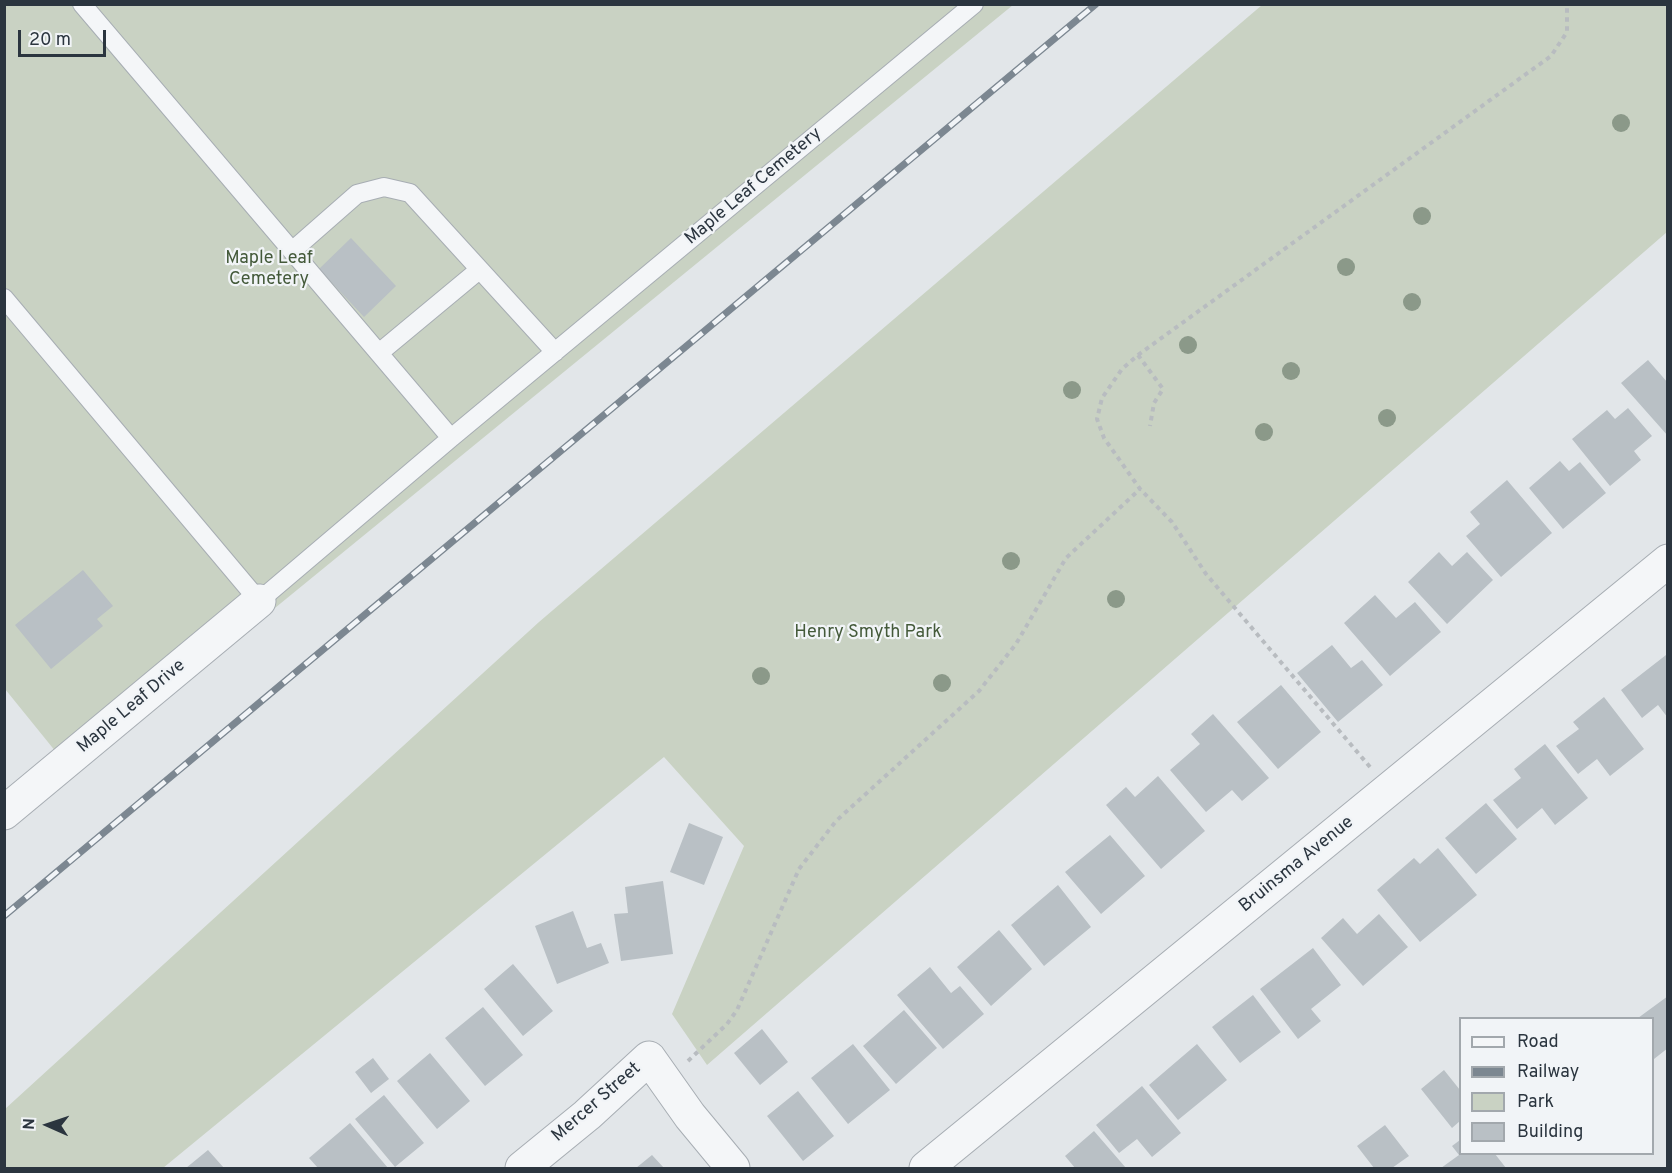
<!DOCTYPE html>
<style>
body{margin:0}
#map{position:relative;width:1672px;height:1173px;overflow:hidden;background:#e2e6e9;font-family:Overpass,sans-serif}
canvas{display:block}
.frame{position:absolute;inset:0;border:6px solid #2b353f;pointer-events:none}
.legend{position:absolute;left:1459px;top:1017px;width:195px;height:138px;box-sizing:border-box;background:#f1f4f7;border:2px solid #a2a8ad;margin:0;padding:8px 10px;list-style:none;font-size:18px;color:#2b353f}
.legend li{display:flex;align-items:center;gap:12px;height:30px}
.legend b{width:30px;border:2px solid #a2a8ad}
.north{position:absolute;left:18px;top:1095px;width:60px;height:60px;-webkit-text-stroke:4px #f1f4f7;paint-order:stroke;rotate:273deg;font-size:16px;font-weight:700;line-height:24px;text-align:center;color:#2b353f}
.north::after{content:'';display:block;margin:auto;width:21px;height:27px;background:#2b353f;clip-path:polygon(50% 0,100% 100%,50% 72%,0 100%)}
.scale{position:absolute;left:18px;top:30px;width:88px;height:27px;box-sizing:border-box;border:3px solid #2b353f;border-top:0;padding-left:8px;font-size:18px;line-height:21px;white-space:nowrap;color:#2b353f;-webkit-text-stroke:4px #f1f4f7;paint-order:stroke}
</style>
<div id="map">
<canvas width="1672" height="1173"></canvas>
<div class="frame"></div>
<ul class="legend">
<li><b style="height:8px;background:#f4f6f8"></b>Road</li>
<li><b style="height:8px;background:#7c8791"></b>Railway</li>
<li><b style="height:16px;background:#c9d2c3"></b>Park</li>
<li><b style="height:16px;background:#b9c0c5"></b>Building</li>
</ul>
<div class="north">N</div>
<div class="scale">20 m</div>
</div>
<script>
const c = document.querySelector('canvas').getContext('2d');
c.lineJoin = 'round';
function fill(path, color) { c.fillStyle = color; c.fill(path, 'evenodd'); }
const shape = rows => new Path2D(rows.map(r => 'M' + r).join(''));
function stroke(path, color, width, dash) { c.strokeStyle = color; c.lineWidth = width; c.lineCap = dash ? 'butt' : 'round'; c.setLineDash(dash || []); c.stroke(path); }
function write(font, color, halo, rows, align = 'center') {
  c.font = font + ' Overpass,sans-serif'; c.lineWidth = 4.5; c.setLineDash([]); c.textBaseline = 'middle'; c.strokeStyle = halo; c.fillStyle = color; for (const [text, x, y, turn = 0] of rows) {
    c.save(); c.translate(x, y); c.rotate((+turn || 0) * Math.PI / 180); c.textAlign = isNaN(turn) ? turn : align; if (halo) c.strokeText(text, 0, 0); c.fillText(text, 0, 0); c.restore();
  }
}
fill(shape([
 [4,5,1013,5,73,773,5,689],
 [1262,5,1667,5,1667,232,707,1065,672,1014,744,846,664,757,163,1168,5,1168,5,1109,539,622]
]), '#c9d2c3');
fill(shape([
 [351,238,396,286,364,317,319,269],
 [1648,360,1668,383,1668,436,1621,383],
 [1628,408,1652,436,1634,451,1641,460,1610,486,1572,439,1607,410,1615,419],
 [1560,461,1569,471,1580,462,1606,493,1563,529,1529,488],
 [1507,480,1552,533,1501,577,1466,536,1480,524,1470,512],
 [1439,552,1452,566,1467,552,1493,580,1447,624,1408,582],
 [83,570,113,606,97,619,103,626,51,669,15,625],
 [1375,595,1396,618,1415,602,1441,632,1390,676,1344,623],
 [1332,645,1351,668,1362,660,1383,685,1338,722,1297,673],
 [1666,655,1668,657,1668,718,1658,705,1642,718,1621,690],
 [1281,685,1321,732,1278,769,1237,722],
 [1604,697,1644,749,1610,776,1597,759,1578,774,1556,746,1579,729,1573,722],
 [1213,714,1269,778,1242,801,1232,790,1206,812,1170,770,1200,744,1191,734],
 [1545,744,1588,798,1555,825,1542,808,1517,829,1493,800,1521,778,1514,769],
 [1158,776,1205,831,1161,869,1106,805,1126,787,1135,797],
 [1486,803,1517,839,1476,874,1445,838],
 [689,823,723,837,704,885,670,872],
 [1110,835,1145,876,1101,914,1065,872],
 [1438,848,1477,895,1420,942,1377,890,1414,858,1420,864],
 [663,881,673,954,621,961,614,914,628,913,625,887],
 [1058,885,1091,927,1044,966,1011,925],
 [573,911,587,948,601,943,609,963,557,984,535,926],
 [1379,914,1408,947,1363,986,1321,938,1343,918,1357,934],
 [999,930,1032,969,991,1006,957,967],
 [1313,948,1341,985,1311,1009,1321,1021,1298,1039,1260,989],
 [513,964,553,1011,523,1036,484,989],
 [930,967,951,993,960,986,984,1014,943,1049,897,995],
 [1253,995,1281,1032,1240,1063,1212,1027],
 [1668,996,1668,1048,1654,1059,1652,1018,1638,1018],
 [483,1007,523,1055,485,1086,445,1038],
 [904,1010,937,1048,896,1084,863,1046],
 [762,1029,788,1062,760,1085,734,1053],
 [853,1044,890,1090,848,1124,811,1078],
 [1197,1044,1227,1080,1178,1120,1149,1085],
 [430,1053,470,1101,437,1129,397,1081],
 [373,1058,389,1079,371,1093,355,1072],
 [1444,1070,1460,1090,1460,1121,1452,1128,1421,1089],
 [1142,1086,1181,1133,1152,1157,1137,1139,1119,1153,1096,1125],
 [798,1091,834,1136,803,1161,767,1116],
 [384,1095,424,1143,395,1167,355,1119],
 [350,1123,388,1168,318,1168,309,1158],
 [1385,1125,1409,1156,1392,1168,1374,1168,1357,1146],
 [1094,1131,1126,1168,1075,1168,1065,1156],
 [1460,1140,1460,1154,1495,1154,1506,1168,1441,1168,1459,1155,1452,1146],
 [208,1150,224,1168,186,1168],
 [652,1155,664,1168,636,1168]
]), '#b9c0c5');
const lane = shape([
 [82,4,451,438],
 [292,251,357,194,384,187,410,193,555,352],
 [4,298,259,601,451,438,974,4],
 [379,353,479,270]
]);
const street = shape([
 [4,813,259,601],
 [522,1168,587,1115,649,1058,690,1116,733,1168],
 [926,1168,1668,561]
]);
stroke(lane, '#a7adb3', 20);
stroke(street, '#a7adb3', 35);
stroke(shape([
 [1138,355,1163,389,1154,403,1150,426],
 [1370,767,1206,574,1172,522,1140,489,1104,438,1097,419,1102,398,1122,369,1138,355,1551,56,1567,32,1567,4],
 [688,1061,727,1024,737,1010,799,869,836,821,979,691,1016,644,1066,558,1140,489]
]), '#b8bcc0', 4, [4.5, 4.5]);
stroke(lane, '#f4f6f8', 18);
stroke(street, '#f4f6f8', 33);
const rail = shape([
 [4,916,1096,4]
]);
stroke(rail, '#7c8791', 7);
stroke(rail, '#f1f4f7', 4.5, [14]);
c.fillStyle = '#8b9989';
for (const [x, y] of [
 [1621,123],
 [1422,216],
 [1346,267],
 [1412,302],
 [1188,345],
 [1291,371],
 [1072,390],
 [1387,418],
 [1264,432],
 [1011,561],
 [1116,599],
 [761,676],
 [942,683]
]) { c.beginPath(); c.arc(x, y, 9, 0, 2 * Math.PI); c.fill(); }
write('18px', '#2b353f', '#f1f4f7', [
 ["Maple Leaf Cemetery",754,187,-40],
 ["Maple Leaf Drive",132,707,-40],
 ["Bruinsma Avenue",1297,865,-39],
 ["Mercer Street",597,1103,-41]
]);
write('18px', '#445a3a', '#f1f4f7', [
 ["Maple Leaf",269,259],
 ["Cemetery",269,280],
 ["Henry Smyth Park",868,633]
]);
</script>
